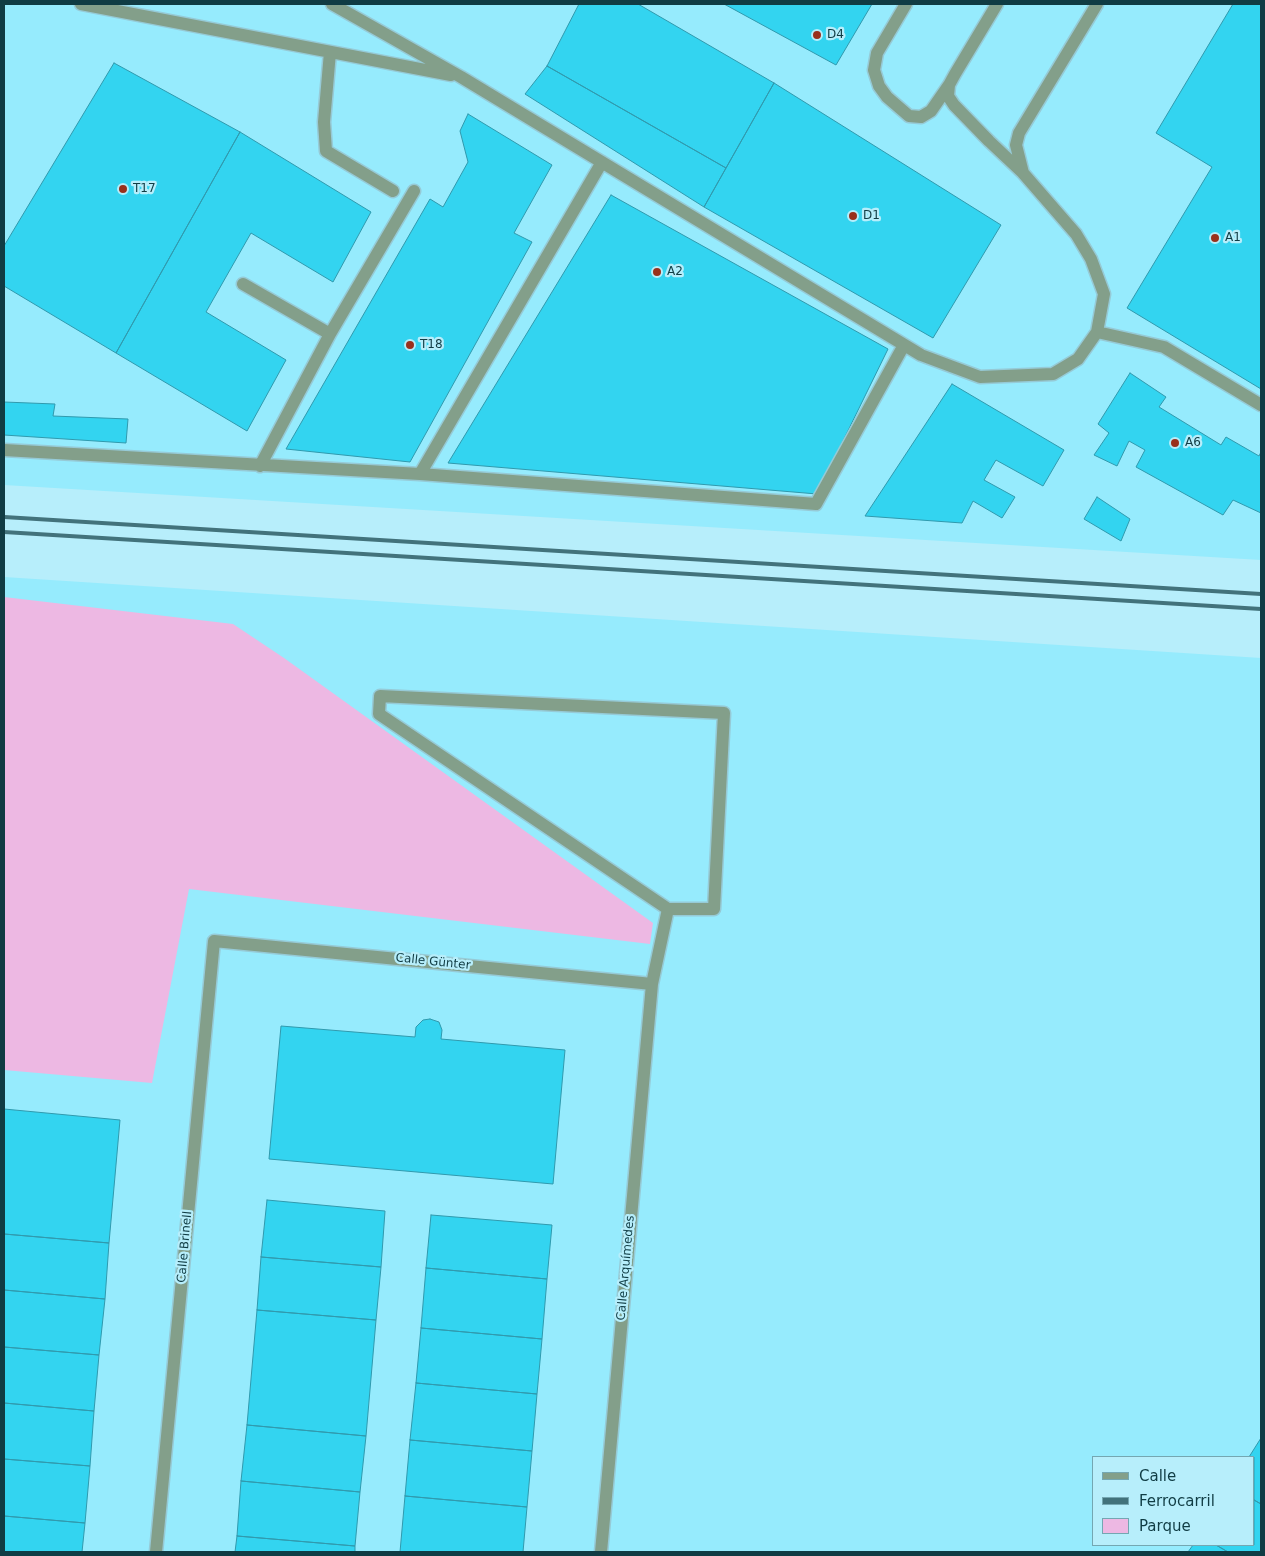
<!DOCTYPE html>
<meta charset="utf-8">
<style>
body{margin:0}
#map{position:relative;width:1265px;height:1556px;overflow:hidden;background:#b7eefb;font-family:"DejaVu Sans",sans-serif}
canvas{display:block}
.frame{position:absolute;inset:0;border:5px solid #103c44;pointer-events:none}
.legend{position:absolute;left:1092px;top:1456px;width:162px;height:90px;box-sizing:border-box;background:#b7eefb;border:1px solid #74a7b2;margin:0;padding:6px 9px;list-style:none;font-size:15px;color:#103c44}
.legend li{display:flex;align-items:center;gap:10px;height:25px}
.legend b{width:25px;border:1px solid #74a7b2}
</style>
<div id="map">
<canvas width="1265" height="1556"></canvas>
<div class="frame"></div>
<ul class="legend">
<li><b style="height:6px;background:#839f8a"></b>Calle</li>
<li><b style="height:6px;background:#42727b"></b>Ferrocarril</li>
<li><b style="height:14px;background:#edb8e3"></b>Parque</li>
</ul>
</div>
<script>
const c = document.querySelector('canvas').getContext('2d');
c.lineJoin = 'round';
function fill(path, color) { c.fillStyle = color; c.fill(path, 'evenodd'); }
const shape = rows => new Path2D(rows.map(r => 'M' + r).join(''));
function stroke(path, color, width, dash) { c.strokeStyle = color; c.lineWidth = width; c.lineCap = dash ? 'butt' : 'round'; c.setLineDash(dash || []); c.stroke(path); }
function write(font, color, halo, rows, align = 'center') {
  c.font = font + ' "DejaVu Sans",sans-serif'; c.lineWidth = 4.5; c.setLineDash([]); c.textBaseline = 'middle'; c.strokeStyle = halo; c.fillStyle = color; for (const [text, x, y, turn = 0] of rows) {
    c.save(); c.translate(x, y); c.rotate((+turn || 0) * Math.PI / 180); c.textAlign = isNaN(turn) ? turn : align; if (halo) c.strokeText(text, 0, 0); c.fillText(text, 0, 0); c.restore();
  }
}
fill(shape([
 [4,4,1261,4,1261,560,4,485],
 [4,577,1261,658,1261,1552,4,1552],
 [1094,1457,1254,1457,1254,1545,1094,1545]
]), '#96ebfd');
fill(shape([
 [4,597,233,624,284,658,653,923,650,944,189,889,152,1083,4,1070]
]), '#edb8e3');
const building = shape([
 [579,4,638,4,774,83,726,168,547,66,579,4],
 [724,4,872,4,836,65,724,4],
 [1233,4,1261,4,1261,389,1127,308,1212,167,1156,133,1233,4],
 [114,63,240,132,116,353,4,286,4,246,114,63],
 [547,66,726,168,704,207,525,94,547,66],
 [774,83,1001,225,933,338,704,207,774,83],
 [468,114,552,165,514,233,532,242,410,462,286,449,430,199,443,207,468,162,460,131,468,114],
 [240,132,371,212,333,282,251,233,206,312,286,360,247,431,116,353,240,132],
 [611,195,888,349,817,494,448,463,611,195],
 [1130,373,1166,397,1159,407,1221,445,1226,437,1259,456,1261,452,1261,513,1233,500,1223,515,1136,467,1145,450,1129,441,1117,466,1094,455,1109,433,1098,424,1130,373],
 [952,384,1064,450,1043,486,996,460,984,480,1015,497,1002,518,973,501,962,523,865,516,952,384],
 [4,402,55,404,53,416,128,419,126,443,4,435,4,402],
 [1097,497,1130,519,1121,541,1084,519,1097,497],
 [430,1019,439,1022,442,1030,441,1039,565,1050,553,1184,269,1159,281,1026,415,1037,416,1027,423,1020,430,1019],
 [4,1109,120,1120,109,1243,4,1234,4,1109],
 [267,1200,385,1211,381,1267,261,1257,267,1200],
 [431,1215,552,1225,547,1279,426,1268,431,1215],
 [4,1234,109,1243,105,1299,4,1290,4,1234],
 [261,1257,381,1267,376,1320,257,1310,261,1257],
 [426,1268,547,1279,542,1339,421,1328,426,1268],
 [4,1290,105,1299,99,1355,4,1347,4,1290],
 [257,1310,376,1320,366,1436,247,1425,257,1310],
 [421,1328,542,1339,537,1394,416,1383,421,1328],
 [4,1347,99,1355,94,1411,4,1403,4,1347],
 [416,1383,537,1394,532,1451,410,1440,416,1383],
 [4,1403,94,1411,90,1466,4,1459,4,1403],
 [247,1425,366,1436,360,1492,241,1481,247,1425],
 [1261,1438,1261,1504,1254,1500,1254,1457,1249,1457,1261,1438],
 [410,1440,532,1451,527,1507,405,1496,410,1440],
 [4,1459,90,1466,85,1523,4,1516,4,1459],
 [241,1481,360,1492,355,1546,237,1536,241,1481],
 [405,1496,527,1507,523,1552,400,1552,405,1496],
 [1254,1500,1261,1504,1261,1552,1228,1552,1216,1545,1254,1545,1254,1500],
 [4,1516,85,1523,82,1552,4,1552,4,1516],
 [237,1536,355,1546,355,1552,235,1552,237,1536],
 [1193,1545,1216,1545,1228,1552,1188,1552,1193,1545]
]);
fill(building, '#33d4f0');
stroke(building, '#309aae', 1);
const minor = shape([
 [81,4,451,75],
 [332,4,461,77,921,355,980,377,1053,374,1078,359,1097,332,1104,294,1091,259,1076,234,1023,173,989,141,954,105,948,96,949,85,955,74,997,4],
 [906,4,877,53,874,70,879,86,887,97,909,116,921,117,931,111,949,85],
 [330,52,324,122,326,151,393,191],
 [1023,173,1016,145,1019,133,1097,4],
 [243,284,330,334],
 [1097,332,1164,347,1261,405],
 [4,450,420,474,602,162],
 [260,466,330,334,414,191],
 [420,474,816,504,904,345],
 [156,1552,214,941,652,984],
 [601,1552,652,984,668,909,714,909,724,713,380,696,379,714,668,909]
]);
stroke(minor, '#96cad6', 15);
stroke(minor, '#839f8a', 12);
stroke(shape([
 [4,517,1261,594],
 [4,532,1261,609]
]), '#42727b', 4);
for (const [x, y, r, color] of [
 [817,35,5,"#99301c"],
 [123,189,5,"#99301c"],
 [853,216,5,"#99301c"],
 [1215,238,5,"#99301c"],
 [657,272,5,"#99301c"],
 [410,345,5,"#99301c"],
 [1175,443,5,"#99301c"]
]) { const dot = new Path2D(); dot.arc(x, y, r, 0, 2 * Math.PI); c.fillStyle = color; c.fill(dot); stroke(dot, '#b7eefb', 2); }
write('12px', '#103c44', '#b7eefb', [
 ["D4",827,35],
 ["T17",133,189],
 ["D1",863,216],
 ["A1",1225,238],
 ["A2",667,272],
 ["T18",420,345],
 ["A6",1185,443]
], 'left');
write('12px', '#103c44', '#b7eefb', [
 ["Calle Günter",433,962,6],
 ["Calle Brinell",185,1247,-85],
 ["Calle Arquímedes",626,1268,-85]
]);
</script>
